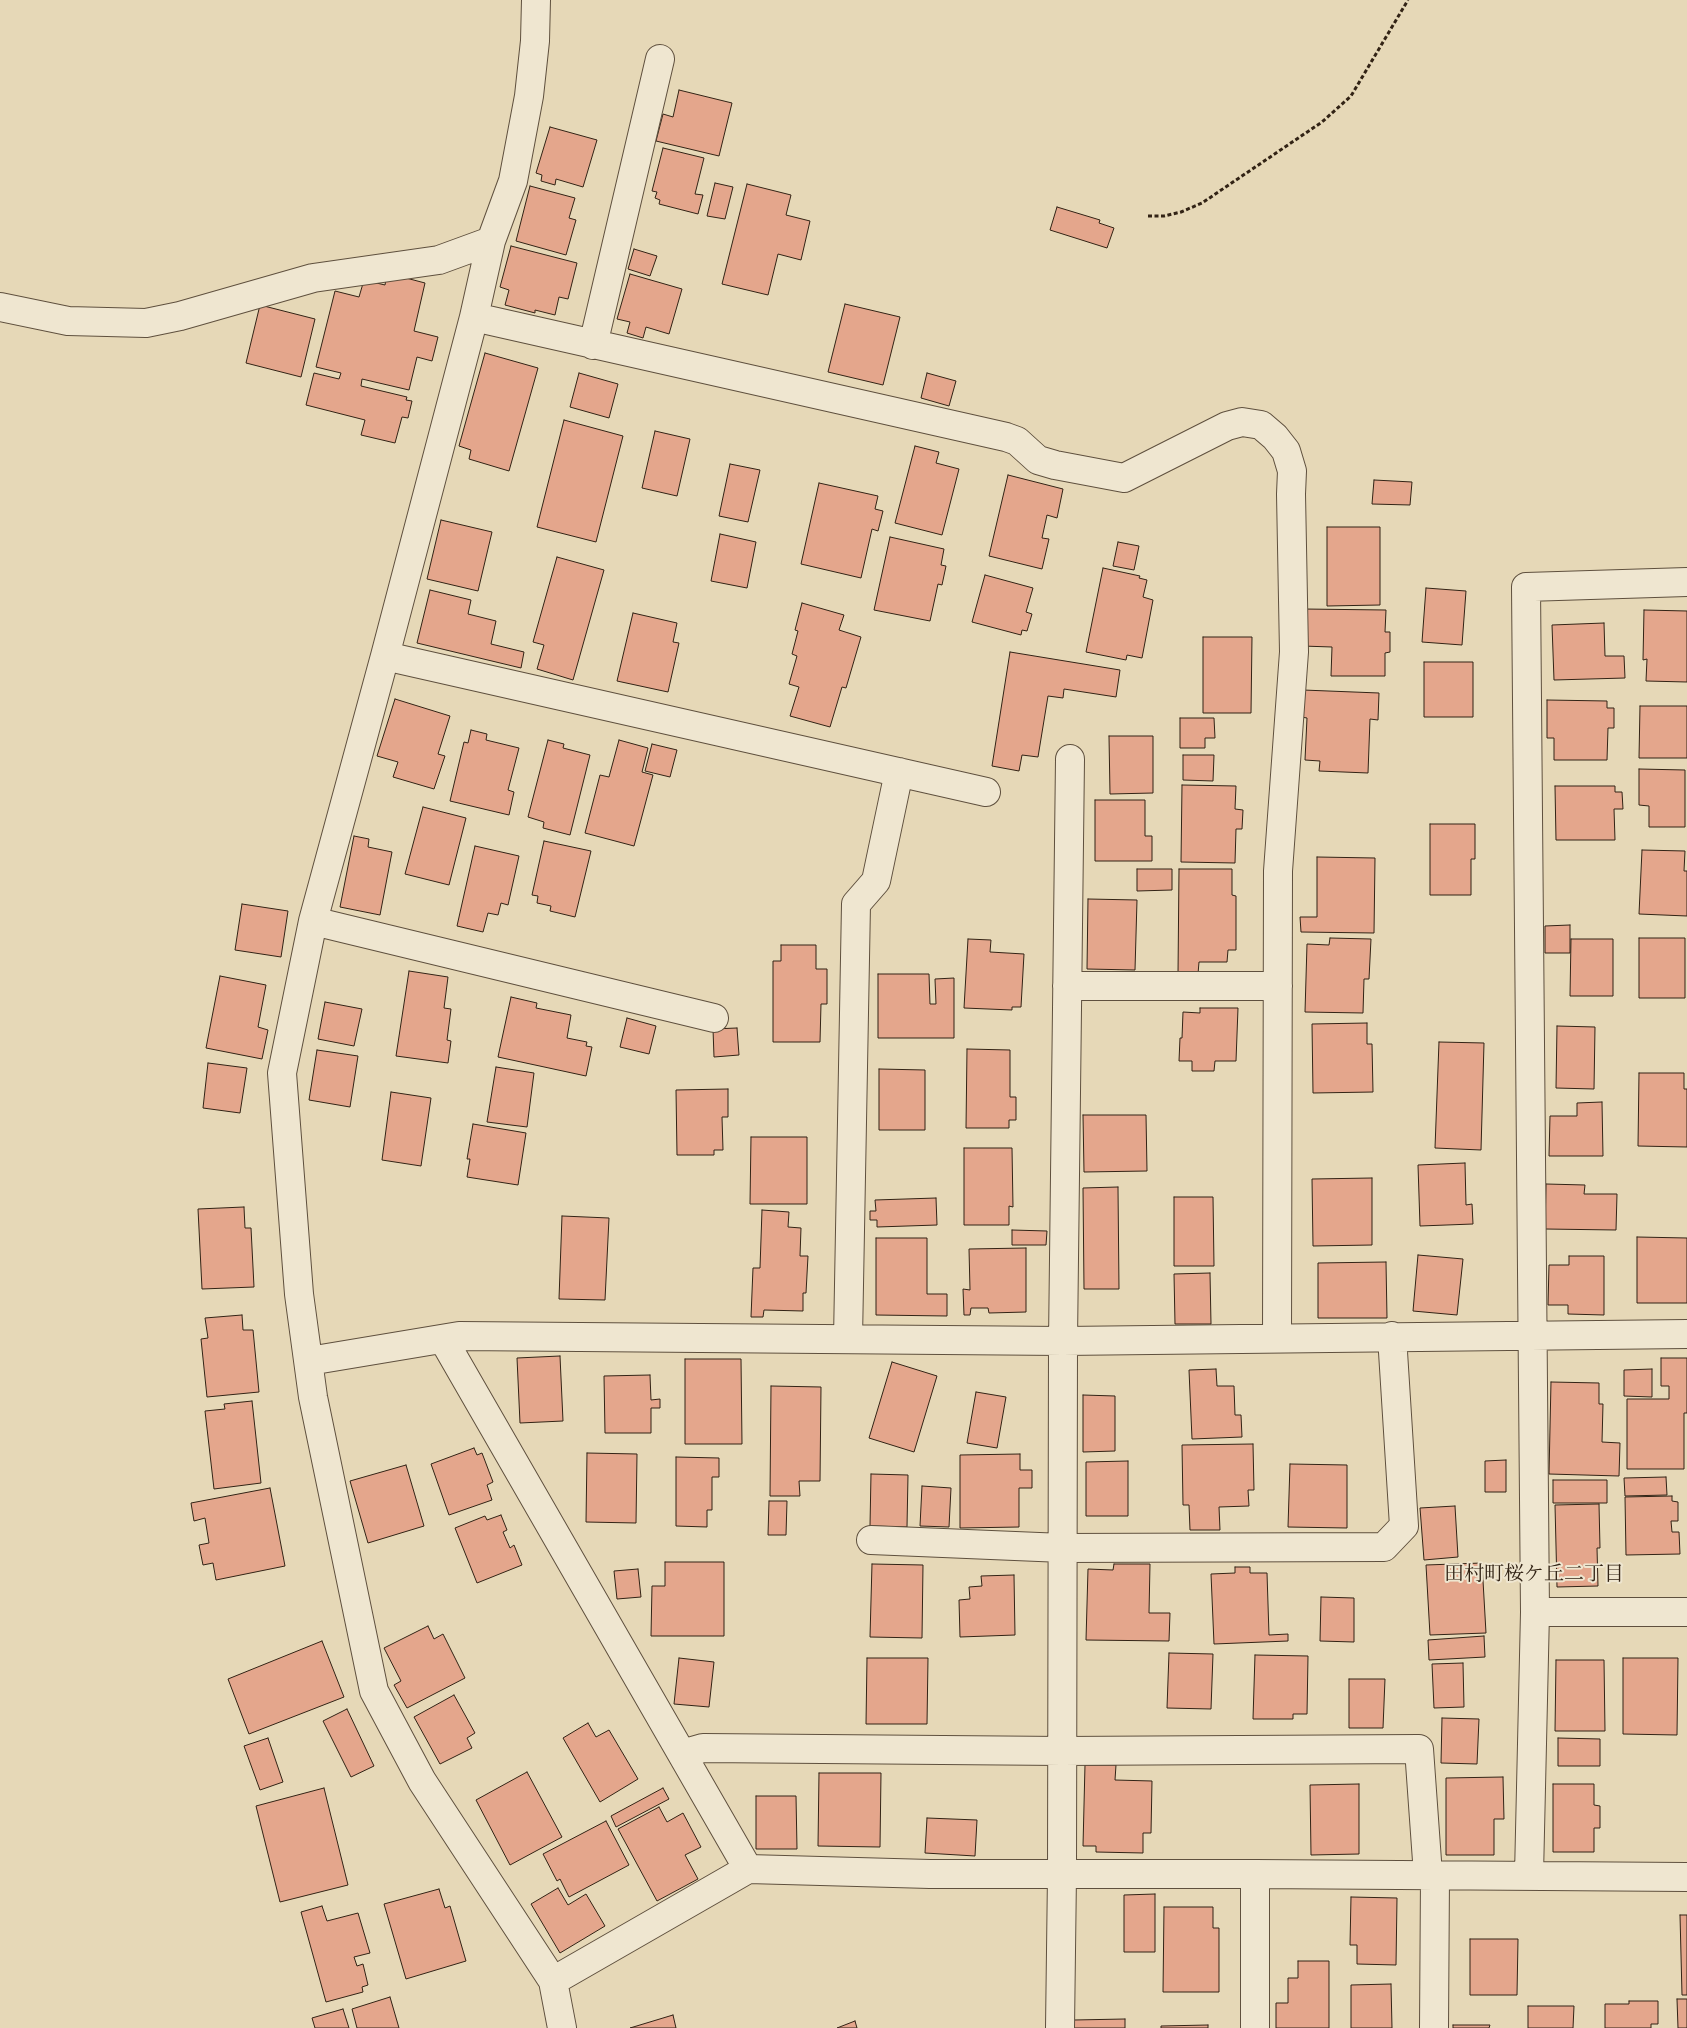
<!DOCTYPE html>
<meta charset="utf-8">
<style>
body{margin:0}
canvas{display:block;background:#e6d8b7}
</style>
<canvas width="1687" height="2028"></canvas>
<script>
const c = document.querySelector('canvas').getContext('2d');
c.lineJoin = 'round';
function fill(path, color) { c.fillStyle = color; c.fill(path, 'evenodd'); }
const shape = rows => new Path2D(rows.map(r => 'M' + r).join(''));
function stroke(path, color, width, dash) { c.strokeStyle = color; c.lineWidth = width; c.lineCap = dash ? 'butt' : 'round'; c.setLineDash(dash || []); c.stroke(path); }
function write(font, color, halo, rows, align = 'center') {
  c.font = font + ' "EB Garamond","Noto Serif JP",serif'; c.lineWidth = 4; c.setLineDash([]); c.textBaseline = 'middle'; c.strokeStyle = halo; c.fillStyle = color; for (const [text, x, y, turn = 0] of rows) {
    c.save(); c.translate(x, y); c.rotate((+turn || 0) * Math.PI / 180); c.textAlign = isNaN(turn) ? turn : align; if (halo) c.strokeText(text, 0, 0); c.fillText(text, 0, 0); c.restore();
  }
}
const building = shape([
 [679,90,732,103,719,156,656,141,663,114,673,117,679,90],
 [550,127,597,140,583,187,556,179,555,185,541,181,542,175,536,173,550,127],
 [663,148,704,158,695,194,703,195,698,214,659,204,660,200,655,198,657,192,652,191,663,148],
 [715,183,733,187,725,219,707,216,715,183],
 [747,184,791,195,786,215,810,221,801,260,778,254,768,295,722,284,747,184],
 [530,186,575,198,569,218,576,220,566,255,516,241,530,186],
 [1057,207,1100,220,1099,223,1114,228,1107,248,1050,230,1057,207],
 [511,246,577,263,568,299,559,297,555,315,535,310,535,313,505,305,509,290,500,287,511,246],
 [634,249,657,256,650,276,628,269,634,249],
 [387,273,425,283,414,331,438,337,432,361,417,357,409,390,362,379,361,386,407,397,406,400,412,401,408,418,402,417,395,443,361,435,365,420,306,405,314,373,339,379,341,373,316,367,335,291,359,297,364,280,385,285,387,273],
 [630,274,682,289,669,334,646,327,643,338,627,333,630,322,617,319,630,274],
 [845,304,900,317,883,385,828,372,845,304],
 [260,305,315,319,301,377,246,363,260,305],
 [485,353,538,368,509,471,469,459,471,450,459,446,485,353],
 [579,373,618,384,609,418,570,407,579,373],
 [927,373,956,381,949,406,921,398,927,373],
 [564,420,623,436,596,542,537,527,564,420],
 [655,431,690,439,677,496,642,488,655,431],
 [915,446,939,452,936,463,959,469,942,535,895,523,915,446],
 [730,464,760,470,748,522,719,516,730,464],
 [1008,475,1063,489,1057,518,1047,515,1042,538,1049,539,1042,569,989,556,1008,475],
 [1374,480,1412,482,1410,505,1372,504,1374,480],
 [819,483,878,496,875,509,883,511,878,531,872,529,861,578,801,564,819,483],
 [441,520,492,532,478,591,427,579,441,520],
 [1327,527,1380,527,1380,605,1327,606,1327,527],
 [720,534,756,542,747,588,711,581,720,534],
 [890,537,944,549,941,565,946,566,942,585,938,584,930,621,874,610,890,537],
 [1118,542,1139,546,1134,570,1113,566,1118,542],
 [557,557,604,570,573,680,537,669,544,645,533,642,557,557],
 [1103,568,1140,576,1139,578,1147,580,1143,597,1153,600,1142,658,1127,655,1126,660,1086,652,1103,568],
 [985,575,1033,588,1026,612,1032,614,1027,631,1022,630,1021,635,972,622,985,575],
 [1426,588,1466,591,1462,645,1422,642,1426,588],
 [430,590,471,600,468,614,496,621,491,644,524,652,521,668,417,643,430,590],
 [802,603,844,615,839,630,861,637,846,688,842,687,830,727,790,716,799,687,789,684,797,656,792,654,798,631,795,630,802,603],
 [1303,609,1386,610,1385,632,1390,632,1390,652,1385,653,1385,676,1331,676,1332,647,1302,646,1303,609],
 [1644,610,1687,611,1687,682,1646,681,1647,659,1643,660,1644,610],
 [633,613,677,623,673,642,679,643,668,692,617,681,633,613],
 [1604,623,1605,656,1624,656,1625,678,1554,680,1552,625,1604,623],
 [1203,637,1252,637,1251,713,1203,713,1203,637],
 [1010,652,1120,670,1116,697,1064,689,1063,698,1048,696,1038,757,1022,755,1019,771,992,766,1010,652],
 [1424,662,1473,662,1473,717,1424,717,1424,662],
 [1303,690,1379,693,1378,720,1370,719,1368,773,1319,771,1320,761,1305,760,1307,718,1301,717,1303,690],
 [395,699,450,716,438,754,445,756,434,789,393,777,398,762,377,756,395,699],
 [1547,700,1607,701,1607,708,1614,708,1614,728,1608,728,1607,760,1554,760,1554,738,1547,738,1547,700],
 [1640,706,1687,706,1687,758,1639,758,1640,706],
 [1180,718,1214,718,1215,738,1205,738,1205,748,1180,748,1180,718],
 [471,730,487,734,486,740,519,748,508,790,514,792,509,815,450,801,464,742,468,743,471,730],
 [1109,736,1153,736,1153,793,1110,794,1109,736],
 [548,740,564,744,563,748,590,755,570,835,543,828,544,822,528,817,548,740],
 [619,740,648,748,642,772,653,775,634,846,585,833,600,775,609,777,619,740],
 [652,744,677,750,670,777,645,771,652,744],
 [1183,755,1214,755,1213,781,1183,780,1183,755],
 [1639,769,1685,770,1685,827,1649,827,1649,806,1639,805,1639,769],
 [1182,785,1236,786,1235,809,1243,810,1242,829,1236,829,1235,863,1181,862,1182,785],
 [1555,786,1615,786,1615,792,1622,792,1623,809,1614,809,1615,840,1556,840,1555,786],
 [1095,800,1145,800,1145,836,1152,836,1152,861,1095,861,1095,800],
 [423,807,466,818,449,885,405,874,423,807],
 [1430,824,1475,824,1475,859,1471,859,1471,895,1430,895,1430,824],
 [354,836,369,839,368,847,392,852,380,915,340,907,354,836],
 [544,841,591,851,575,917,550,911,551,906,537,903,538,896,532,895,544,841],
 [475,846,519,856,508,905,501,903,498,915,488,913,483,932,457,926,475,846],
 [1642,850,1685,851,1684,871,1687,871,1687,916,1639,914,1642,850],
 [1317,857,1375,858,1374,933,1301,932,1300,917,1317,917,1317,857],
 [1137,869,1172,869,1172,890,1137,891,1137,869],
 [1179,869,1232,869,1232,895,1236,896,1236,950,1228,950,1227,962,1199,962,1198,974,1178,974,1179,869],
 [1088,899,1137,900,1135,970,1087,969,1088,899],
 [242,904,288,911,281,957,235,950,242,904],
 [1570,925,1570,953,1545,953,1545,926,1570,925],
 [1330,938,1371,939,1369,979,1364,979,1363,1013,1305,1012,1307,944,1329,945,1330,938],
 [1639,938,1685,938,1685,998,1639,998,1639,938],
 [968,939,991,940,990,952,1024,954,1021,1007,1012,1007,1012,1010,964,1008,968,939],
 [1571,939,1613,939,1613,996,1570,996,1571,939],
 [781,945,816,945,816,969,827,969,827,1004,821,1004,820,1042,773,1042,773,961,781,961,781,945],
 [409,971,448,977,444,1008,451,1009,447,1040,451,1041,448,1063,396,1056,409,971],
 [878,974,929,974,930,1004,936,1004,935,979,954,978,954,1038,878,1038,878,974],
 [220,976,266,985,258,1027,268,1030,262,1059,206,1048,220,976],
 [511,997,537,1003,536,1008,571,1015,567,1038,587,1042,586,1046,592,1047,586,1076,498,1057,511,997],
 [325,1002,362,1009,354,1046,318,1039,325,1002],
 [1200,1008,1238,1008,1236,1061,1215,1061,1214,1071,1192,1071,1192,1061,1179,1061,1180,1038,1182,1038,1183,1012,1200,1013,1200,1008],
 [627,1018,656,1026,649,1054,620,1047,627,1018],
 [1367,1023,1367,1044,1372,1044,1373,1092,1313,1093,1312,1024,1367,1023],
 [1557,1026,1595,1027,1594,1089,1556,1088,1557,1026],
 [737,1028,739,1055,714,1057,713,1029,737,1028],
 [1439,1042,1484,1043,1481,1150,1435,1148,1439,1042],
 [967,1049,1010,1050,1010,1097,1016,1097,1016,1120,1009,1120,1009,1128,966,1128,967,1049],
 [317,1050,358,1056,350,1107,309,1100,317,1050],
 [208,1063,247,1068,240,1113,203,1108,208,1063],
 [496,1067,534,1073,527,1127,487,1122,496,1067],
 [879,1069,925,1070,925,1130,879,1130,879,1069],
 [1639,1073,1684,1073,1684,1089,1687,1089,1687,1147,1638,1146,1639,1073],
 [728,1089,728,1117,722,1117,723,1150,714,1150,714,1155,677,1155,676,1090,728,1089],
 [391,1092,431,1098,421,1166,382,1160,391,1092],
 [1602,1102,1603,1156,1549,1156,1550,1116,1577,1116,1577,1103,1602,1102],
 [1083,1115,1146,1115,1147,1171,1084,1172,1083,1115],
 [473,1124,526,1133,518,1185,467,1177,470,1159,467,1159,473,1124],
 [751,1137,807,1137,807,1204,750,1204,751,1137],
 [964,1148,1012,1148,1013,1207,1009,1206,1009,1225,964,1225,964,1148],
 [1465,1163,1466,1205,1472,1204,1473,1224,1420,1226,1418,1165,1465,1163],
 [1372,1178,1372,1245,1313,1246,1312,1179,1372,1178],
 [1546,1184,1585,1185,1584,1194,1617,1194,1616,1230,1545,1229,1546,1184],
 [1118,1187,1119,1289,1084,1289,1083,1188,1118,1187],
 [1174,1197,1213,1197,1214,1266,1174,1266,1174,1197],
 [936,1198,937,1225,877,1227,877,1220,870,1220,870,1211,876,1211,875,1200,936,1198],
 [244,1207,245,1228,251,1228,254,1287,202,1289,198,1209,244,1207],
 [762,1210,789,1212,788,1227,801,1228,800,1256,808,1256,806,1293,803,1293,803,1311,764,1310,763,1317,751,1317,753,1268,760,1268,762,1210],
 [562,1216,609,1218,605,1300,559,1299,562,1216],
 [1012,1230,1047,1231,1046,1245,1012,1245,1012,1230],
 [1637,1237,1687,1238,1687,1303,1637,1303,1637,1237],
 [876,1238,927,1238,927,1294,947,1294,947,1316,876,1315,876,1238],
 [1026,1248,1026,1312,989,1313,988,1308,971,1308,970,1315,964,1315,963,1289,970,1290,969,1249,1026,1248],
 [1418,1255,1463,1259,1457,1315,1413,1311,1418,1255],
 [1569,1256,1604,1256,1604,1315,1568,1314,1568,1305,1548,1305,1549,1265,1569,1265,1569,1256],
 [1386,1262,1387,1318,1318,1318,1318,1263,1386,1262],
 [1210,1273,1211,1324,1175,1324,1174,1274,1210,1273],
 [242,1315,243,1330,253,1330,259,1392,207,1397,201,1339,208,1338,205,1318,242,1315],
 [560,1356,563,1421,520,1423,517,1358,560,1356],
 [1661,1358,1687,1358,1687,1413,1684,1413,1684,1469,1627,1469,1627,1399,1669,1399,1669,1386,1661,1386,1661,1358],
 [685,1359,741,1359,742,1444,685,1444,685,1359],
 [892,1362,937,1376,914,1452,869,1438,892,1362],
 [1216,1369,1217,1386,1234,1386,1235,1415,1241,1415,1242,1437,1192,1439,1189,1370,1216,1369],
 [1652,1369,1652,1397,1624,1396,1624,1370,1652,1369],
 [650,1375,651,1400,660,1399,660,1408,651,1408,651,1433,605,1433,604,1376,650,1375],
 [1551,1382,1599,1383,1599,1404,1603,1404,1602,1442,1620,1443,1619,1476,1549,1474,1551,1382],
 [771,1386,821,1387,820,1481,799,1481,800,1496,770,1496,771,1386],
 [976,1392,1006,1397,997,1448,967,1443,976,1392],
 [1083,1395,1115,1396,1115,1451,1083,1452,1083,1395],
 [252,1401,261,1483,214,1489,205,1411,225,1409,224,1404,252,1401],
 [1253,1444,1254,1490,1248,1490,1249,1506,1219,1507,1220,1530,1190,1530,1189,1505,1183,1505,1182,1445,1253,1444],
 [474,1448,477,1455,482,1453,493,1482,487,1485,492,1500,449,1515,431,1464,474,1448],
 [587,1453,637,1454,636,1523,586,1522,587,1453],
 [1020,1454,1020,1470,1032,1470,1032,1488,1019,1488,1019,1527,960,1528,960,1455,1020,1454],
 [676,1457,719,1458,719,1477,712,1477,712,1510,707,1510,707,1527,676,1526,676,1457],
 [1506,1460,1506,1492,1485,1492,1485,1461,1506,1460],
 [1128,1461,1128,1516,1086,1516,1086,1462,1128,1461],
 [1290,1464,1347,1465,1347,1528,1288,1527,1290,1464],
 [406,1465,424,1526,368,1543,350,1481,406,1465],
 [871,1474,908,1475,907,1527,870,1526,871,1474],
 [1666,1477,1667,1495,1625,1496,1624,1478,1666,1477],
 [1553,1480,1607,1480,1607,1503,1553,1503,1553,1480],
 [922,1486,951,1488,949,1527,920,1526,922,1486],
 [270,1488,285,1566,216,1580,213,1563,203,1565,199,1545,209,1543,205,1518,194,1521,191,1503,270,1488],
 [1672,1496,1672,1501,1678,1502,1678,1521,1671,1521,1672,1532,1679,1532,1680,1554,1626,1555,1625,1497,1672,1496],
 [769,1501,787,1501,786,1535,768,1535,769,1501],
 [1599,1504,1600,1548,1597,1548,1598,1586,1557,1587,1555,1505,1599,1504],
 [1455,1506,1458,1557,1424,1560,1420,1508,1455,1506],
 [501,1515,507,1530,503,1532,510,1548,514,1545,522,1565,477,1583,455,1528,485,1516,487,1520,501,1515],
 [665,1562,724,1562,724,1636,651,1636,652,1586,665,1586,665,1562],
 [1482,1563,1486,1633,1430,1635,1426,1565,1482,1563],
 [872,1564,923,1565,922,1638,870,1637,872,1564],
 [1114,1564,1150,1564,1149,1613,1170,1613,1169,1641,1086,1640,1088,1569,1113,1570,1114,1564],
 [1235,1567,1250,1567,1250,1573,1267,1573,1269,1635,1288,1634,1288,1641,1214,1644,1211,1574,1235,1573,1235,1567],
 [638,1569,641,1597,617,1599,614,1571,638,1569],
 [1014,1575,1015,1635,960,1637,959,1600,970,1599,969,1587,982,1586,981,1576,1014,1575],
 [1321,1597,1354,1598,1354,1642,1320,1641,1321,1597],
 [428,1626,434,1639,443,1634,465,1678,407,1708,394,1685,401,1681,384,1648,428,1626],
 [1484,1636,1485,1657,1429,1660,1428,1640,1484,1636],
 [322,1641,344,1697,249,1734,228,1679,322,1641],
 [1169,1653,1213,1654,1211,1709,1167,1708,1169,1653],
 [1255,1655,1308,1656,1307,1714,1293,1714,1293,1719,1253,1719,1255,1655],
 [679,1658,714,1662,709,1707,674,1704,679,1658],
 [867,1658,928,1658,927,1724,866,1724,867,1658],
 [1623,1658,1678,1658,1677,1735,1623,1734,1623,1658],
 [1556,1660,1604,1660,1605,1731,1555,1731,1556,1660],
 [1463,1663,1464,1707,1434,1708,1432,1664,1463,1663],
 [1349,1679,1385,1679,1383,1728,1349,1728,1349,1679],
 [454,1695,475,1733,467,1738,472,1748,440,1764,414,1717,454,1695],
 [347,1709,374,1766,351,1777,323,1721,347,1709],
 [1442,1718,1479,1719,1477,1764,1441,1763,1442,1718],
 [588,1723,596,1737,609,1730,638,1779,600,1802,563,1738,588,1723],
 [268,1738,283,1782,260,1790,244,1746,268,1738],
 [1558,1738,1600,1739,1600,1766,1558,1766,1558,1738],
 [1085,1765,1116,1765,1115,1780,1152,1781,1151,1833,1143,1833,1143,1853,1096,1852,1096,1846,1083,1846,1085,1765],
 [527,1772,562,1837,510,1865,476,1800,527,1772],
 [819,1773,881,1773,880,1847,818,1846,819,1773],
 [1503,1777,1504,1819,1494,1819,1494,1855,1446,1855,1446,1778,1503,1777],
 [1359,1784,1359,1854,1311,1855,1310,1785,1359,1784],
 [1553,1784,1594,1784,1594,1805,1600,1806,1600,1828,1594,1828,1594,1852,1553,1852,1553,1784],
 [324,1788,348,1885,280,1902,256,1806,324,1788],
 [663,1788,669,1799,616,1827,611,1816,663,1788],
 [756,1796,796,1796,797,1849,756,1849,756,1796],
 [659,1807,667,1822,683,1813,701,1847,685,1855,698,1879,657,1901,618,1829,659,1807],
 [927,1818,977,1820,975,1856,925,1853,927,1818],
 [606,1821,629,1865,569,1897,560,1879,557,1881,543,1854,606,1821],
 [558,1888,568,1905,586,1894,605,1926,560,1953,531,1904,558,1888],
 [439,1889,445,1908,450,1906,466,1961,406,1979,384,1904,439,1889],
 [1155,1894,1155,1952,1124,1952,1124,1895,1155,1894],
 [1351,1897,1397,1898,1396,1965,1357,1964,1357,1945,1350,1945,1351,1897],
 [322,1906,327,1921,358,1913,370,1953,354,1957,357,1966,363,1964,368,1985,362,1987,363,1992,326,2002,301,1912,322,1906],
 [1164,1907,1213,1907,1213,1928,1219,1928,1219,1992,1163,1992,1164,1907],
 [1680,1915,1687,1915,1687,1995,1682,1995,1680,1915],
 [1470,1939,1518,1939,1517,1995,1470,1995,1470,1939],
 [1298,1961,1329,1961,1329,2028,1276,2028,1276,2003,1288,2003,1288,1978,1298,1978,1298,1961],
 [1391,1984,1392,2028,1351,2028,1351,1985,1391,1984],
 [390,1997,399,2028,357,2028,352,2009,390,1997],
 [1677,1999,1687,1999,1687,2028,1678,2028,1677,1999],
 [1629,2001,1658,2001,1658,2024,1651,2024,1651,2028,1605,2028,1605,2004,1629,2004,1629,2001],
 [1528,2006,1574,2006,1573,2028,1528,2028,1528,2006],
 [343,2009,349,2028,315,2028,312,2018,343,2009],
 [673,2015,676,2028,630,2028,673,2015],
 [1125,2019,1125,2028,1074,2028,1074,2020,1125,2019],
 [855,2021,857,2028,837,2028,855,2021],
 [1208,2025,1208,2028,1161,2028,1161,2026,1208,2025],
 [1453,2025,1490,2025,1489,2028,1453,2028,1453,2025]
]);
fill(building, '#e4a68c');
stroke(building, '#322315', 1);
const minor = shape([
 [0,307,68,321,146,323,180,316,313,278,439,260,491,241],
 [474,317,491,241,513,181,529,96,535,41,536,0],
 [593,345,660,59],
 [385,656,986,792],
 [313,921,714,1018],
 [1067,986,1278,986],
 [443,1339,748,1869],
 [848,1339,856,904,876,881,899,772],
 [309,1361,459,1336,1063,1341,1687,1334],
 [871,1540,1063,1548,1384,1547,1404,1526,1392,1336],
 [1535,1612,1687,1612],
 [682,1754,703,1748,1062,1751,1419,1749,1428,1875],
 [1255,1874,1255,2028],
 [1529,1875,1535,1612,1526,587,1687,582],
 [553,1981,748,1869,930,1874,1255,1874,1687,1877],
 [562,2028,553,1981,422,1781,374,1691,313,1397,299,1294,282,1073,313,921,385,656,474,317,1006,437,1017,441,1038,460,1055,465,1124,478,1227,426,1242,422,1261,425,1275,437,1286,451,1292,471,1291,494,1294,652,1278,871,1277,1338],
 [1060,2028,1062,1874,1063,1341,1070,759],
 [1434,2028,1435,1876]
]);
stroke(minor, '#5f503e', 30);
stroke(shape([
 [1148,216,1164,216,1181,212,1202,203,1322,122,1351,96,1408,0]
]), '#322315', 3, [4, 2.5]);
stroke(minor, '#efe6d0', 28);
write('20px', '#322315', '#efe6d0', [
 ["田村町桜ケ丘二丁目",1534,1575]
]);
</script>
